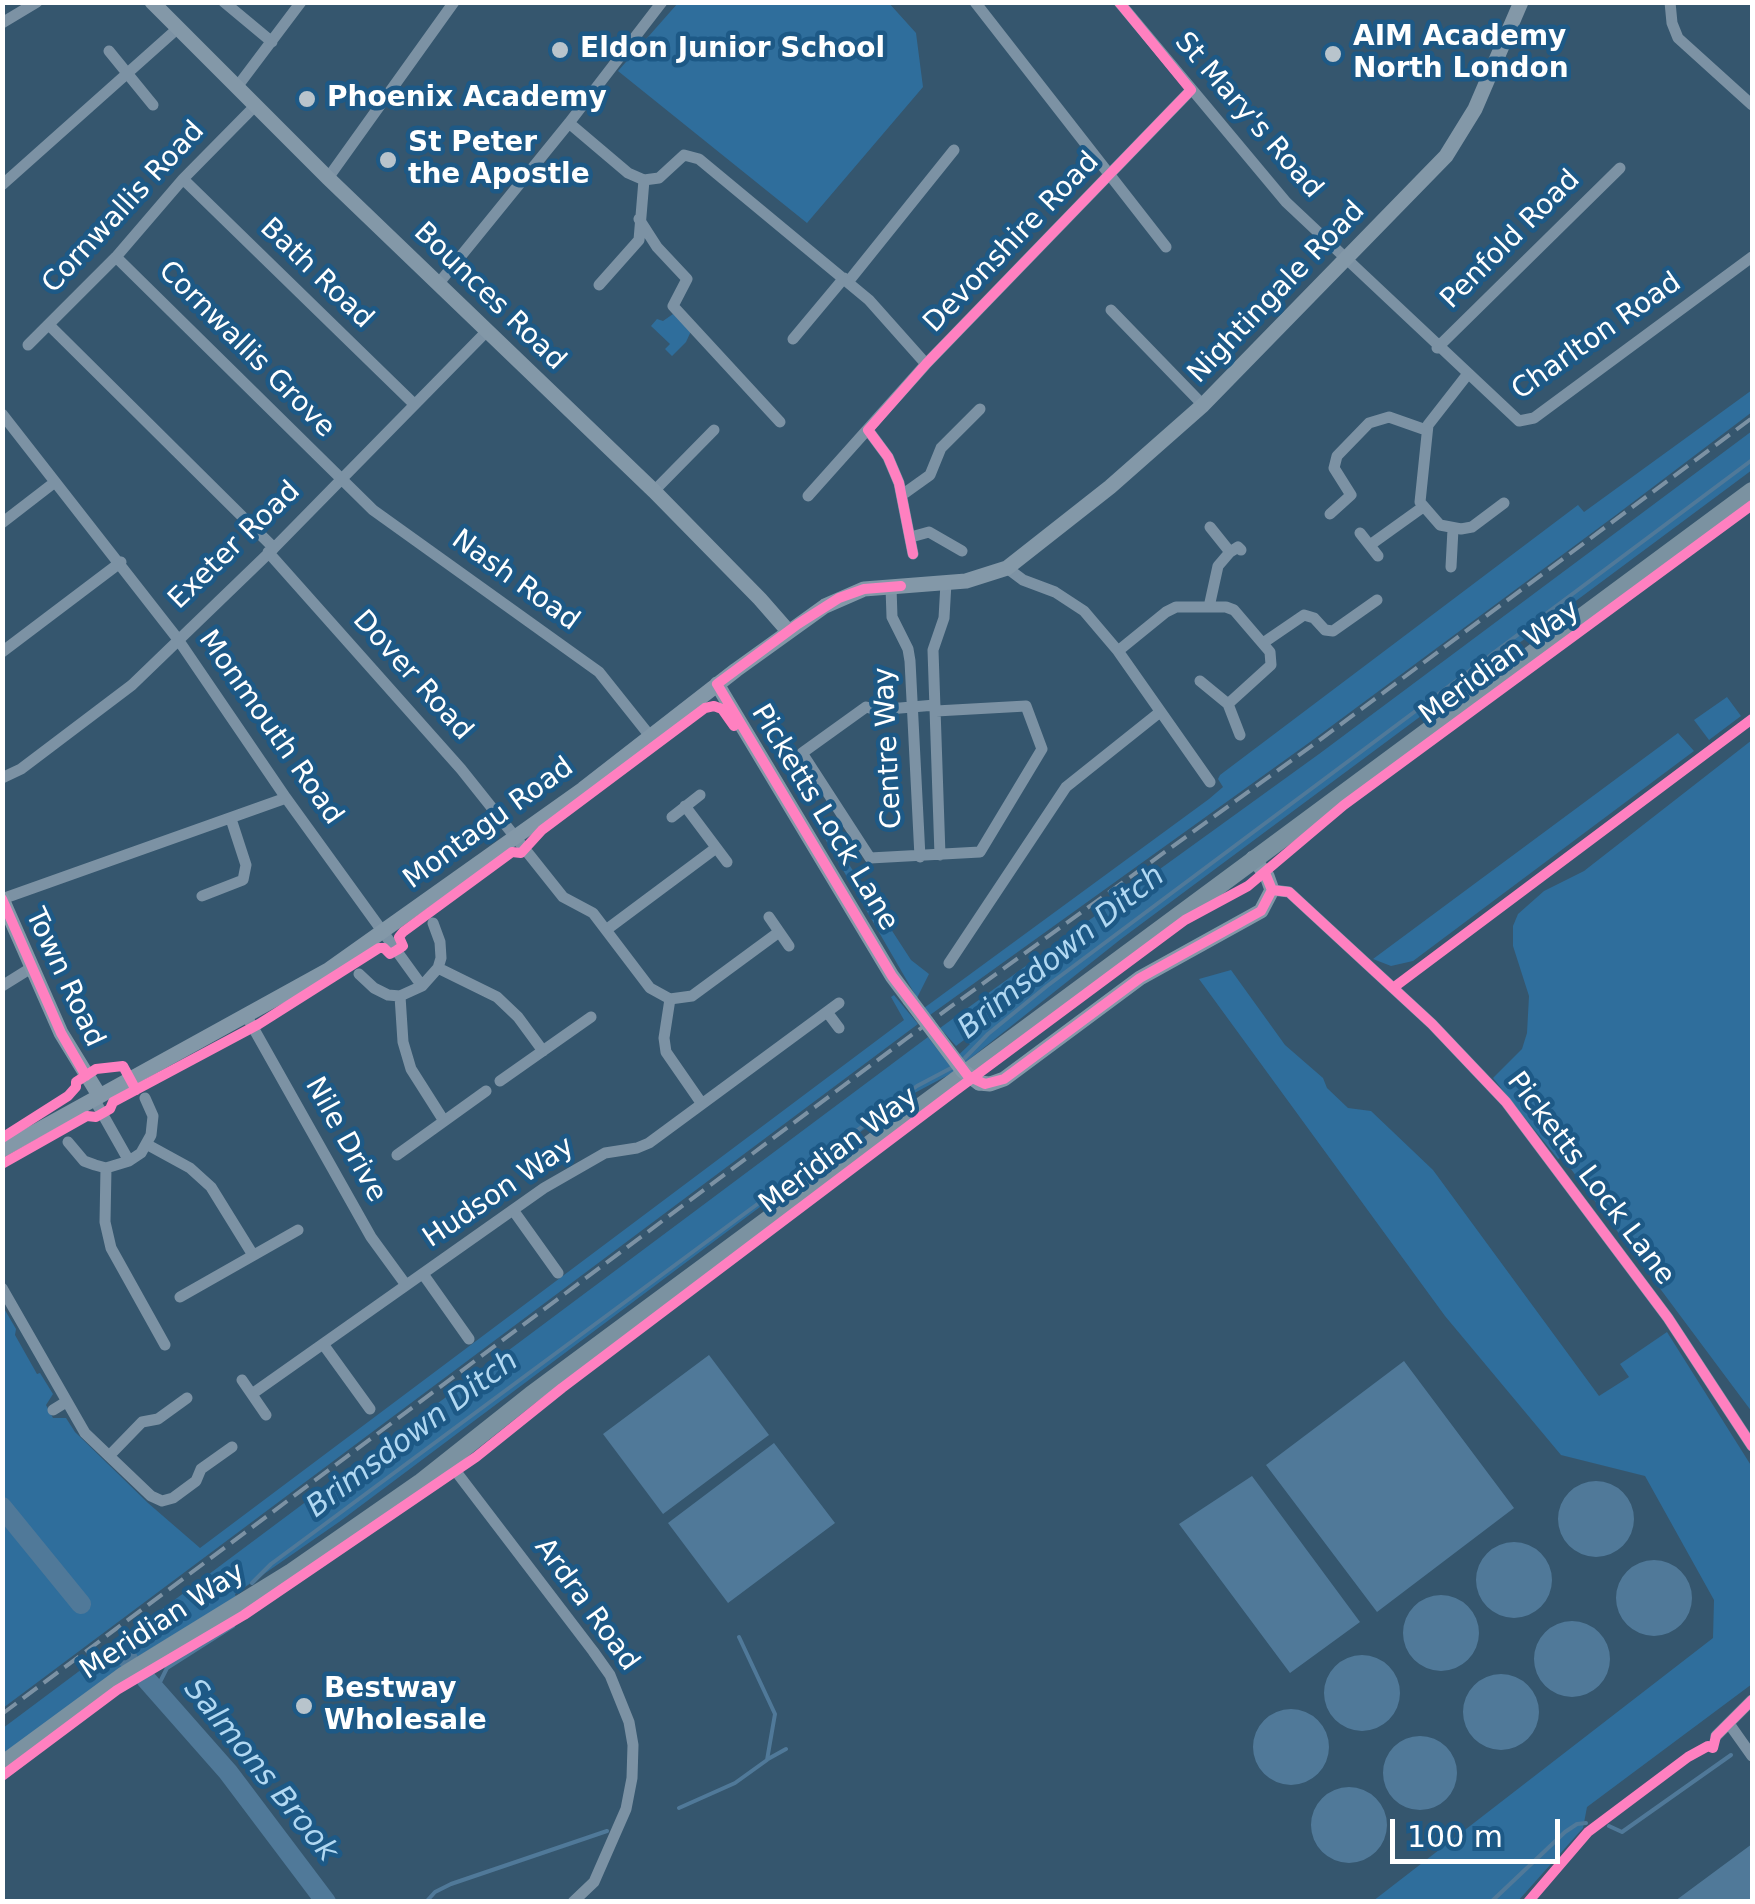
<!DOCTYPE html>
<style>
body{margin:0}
#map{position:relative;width:1755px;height:1904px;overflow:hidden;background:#35566e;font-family:"DejaVu Sans",sans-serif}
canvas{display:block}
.frame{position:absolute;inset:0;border:5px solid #fff;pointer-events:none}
.scale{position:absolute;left:1390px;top:1819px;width:170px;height:45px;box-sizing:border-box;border:5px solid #fff;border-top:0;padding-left:12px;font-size:30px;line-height:35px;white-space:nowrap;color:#fff;-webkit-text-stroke:8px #1d5986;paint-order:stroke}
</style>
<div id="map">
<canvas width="1755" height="1904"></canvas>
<div class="frame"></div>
<div class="scale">100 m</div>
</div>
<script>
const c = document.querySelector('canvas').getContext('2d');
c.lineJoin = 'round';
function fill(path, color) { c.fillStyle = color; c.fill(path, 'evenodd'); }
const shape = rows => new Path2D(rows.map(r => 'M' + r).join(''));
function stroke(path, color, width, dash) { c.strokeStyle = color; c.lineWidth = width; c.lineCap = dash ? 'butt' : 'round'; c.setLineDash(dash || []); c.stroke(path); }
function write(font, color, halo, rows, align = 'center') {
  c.font = font + ' "DejaVu Sans",sans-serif'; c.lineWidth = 9; c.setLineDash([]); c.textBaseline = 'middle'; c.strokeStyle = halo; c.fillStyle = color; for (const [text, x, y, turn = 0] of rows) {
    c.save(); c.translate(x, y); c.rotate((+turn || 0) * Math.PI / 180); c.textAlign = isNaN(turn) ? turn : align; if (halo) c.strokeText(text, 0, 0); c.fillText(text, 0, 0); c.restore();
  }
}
fill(shape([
 [888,2,916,33,923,87,807,223,618,71,678,3],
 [673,314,692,329,686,342,672,356,665,349,670,344,651,326,657,319,663,321],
 [1752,390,1752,412,1616,515,1310,742,930,1015,924,1008,1209,799,1223,787,1218,779,1220,775,1578,505,1584,512],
 [1752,431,1752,470,1121,939,952,1073,907,1097,339,1522,235,1594,236,1597,124,1665,3,1756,3,1728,928,1037,949,1064,970,1044,964,1040,956,1046,940,1028,1319,754],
 [1727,697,1741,716,1709,740,1694,720],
 [1678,733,1694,751,1413,961,1391,966,1373,959],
 [1752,740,1752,1412,1562,1157,1558,1159,1493,1078,1522,1049,1527,1033,1529,996,1513,946,1513,926,1518,914,1544,891,1584,871],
 [826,829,911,960,929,974,917,998,821,832],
 [1231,970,1285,1045,1323,1078,1327,1088,1348,1108,1371,1111,1433,1170,1599,1396,1629,1377,1620,1364,1667,1332,1752,1467,1752,1684,1587,1807,1583,1828,1518,1901,1373,1901,1713,1638,1714,1600,1645,1476,1561,1455,1445,1316,1199,979],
 [894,995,918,1024,3,1708,2,1305,16,1329,15,1335,37,1374,40,1373,53,1394,46,1405,53,1418,66,1418,75,1432,148,1503,200,1548,904,1020,891,997]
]), '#2f6e9c');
fill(shape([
 [709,1355,769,1435,663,1514,603,1434],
 [1404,1361,1514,1508,1377,1612,1266,1465],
 [774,1443,835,1523,728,1603,668,1523],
 [1252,1476,1360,1622,1290,1673,1179,1524],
 '1558 1519a38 38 0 1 1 76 0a38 38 0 1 1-76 0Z',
 '1476 1580a38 38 0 1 1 76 0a38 38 0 1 1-76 0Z',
 '1616 1598a38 38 0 1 1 76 0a38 38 0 1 1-76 0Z',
 '1403 1633a38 38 0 1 1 76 0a38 38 0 1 1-76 0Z',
 '1534 1659a38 38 0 1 1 76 0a38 38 0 1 1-76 0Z',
 '1324 1693a38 38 0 1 1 76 0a38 38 0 1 1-76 0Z',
 '1463 1712a38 38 0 1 1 76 0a38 38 0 1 1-76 0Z',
 '1253 1747a38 38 0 1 1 76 0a38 38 0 1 1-76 0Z',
 '1383 1773a37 37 0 1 1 74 0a37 37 0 1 1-74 0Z',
 '1311 1825a38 38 0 1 1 76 0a38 38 0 1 1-76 0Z',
 [1752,1844,1752,1900,1675,1901]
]), '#507999');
stroke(shape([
 [961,1062,988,1034,1047,986,1752,460],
 [252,1583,271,1564,917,1086,953,1067],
 [156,1690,167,1668,233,1626],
 [768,1759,786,1749],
 [679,1808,735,1783,767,1760,775,1714,739,1637],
 [1609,1826,1622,1832,1731,1755],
 [426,1902,435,1892,451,1884,607,1831],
 [1491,1902,1565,1832,1577,1824,1586,1823]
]), '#507999', 4);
stroke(shape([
 [2,1507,81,1604],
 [123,1654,128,1659],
 [146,1679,228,1772,326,1902]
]), '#507999', 20);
stroke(shape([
 [224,2,272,42],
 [975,2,1166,247],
 [1119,2,1286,202,1519,421,1534,418,1752,257],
 [1670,2,1672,23,1678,38,1752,105],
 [2,23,37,2],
 [109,51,153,105],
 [237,87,301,2],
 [569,123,628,173,644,180,659,178,684,155,699,159,869,300,926,364],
 [328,178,454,2],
 [183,179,414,404],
 [2,185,177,29],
 [639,219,657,247,687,279,673,306,780,422],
 [116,257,373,510,599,672,650,736],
 [848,282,954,150],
 [439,283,569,123,662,2],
 [599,285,639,240,644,180],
 [1111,310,1203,405],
 [49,325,274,548],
 [793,339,844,278],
 [28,345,116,257,183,179,255,106],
 [1437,348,1620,168],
 [1467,375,1428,425,1420,502,1440,525,1461,529,1472,527,1504,503],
 [2,414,177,638,286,798,422,986],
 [868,430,888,457,899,483,913,554],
 [654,491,714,430],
 [902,495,930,475,941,448,980,409],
 [808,496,926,364,1191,90],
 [1330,514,1351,495,1334,468,1337,456,1369,423,1389,417,1426,430],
 [2,523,55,482],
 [1210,527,1230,552],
 [1360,533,1378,556],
 [911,537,929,532,962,551],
 [1370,545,1423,507],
 [268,552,461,769,563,897,593,913,650,988,670,999,664,1038,666,1052,702,1104],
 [1451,567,1453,529],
 [1007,568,1023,580,1055,592,1084,611,1118,651,1210,782],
 [891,587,892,617,908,649,910,661,920,857],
 [1209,607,1218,566,1230,552,1238,547,1241,550],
 [1263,643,1304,615,1314,618,1325,630,1333,631,1377,600],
 [1118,651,1166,612,1176,607,1226,607,1234,610,1270,652,1271,665,1228,704],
 [2,652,121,562],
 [1200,681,1228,704,1240,735],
 [935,705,877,710,866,707,802,753,870,858,980,852,1042,749,1026,706,936,711],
 [2,778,21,769,132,685,274,548,487,331],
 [685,806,727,862],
 [672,817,700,795],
 [940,855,933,650,944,618,946,583],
 [1272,890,1289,892,1432,1024,1506,1102,1668,1318,1752,1446],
 [202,896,243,880,246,865,231,819],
 [2,899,286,798],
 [769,917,789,946],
 [606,930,716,848],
 [949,963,1066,787,1160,712],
 [438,968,497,997,518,1017,543,1051],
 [359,974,374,988,388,995,400,996,422,986,438,968,441,958,440,942,433,923],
 [2,986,31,968],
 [400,996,403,1042,411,1069,444,1121],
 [670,999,692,996,779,932],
 [827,1012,839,1028],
 [246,1015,371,1237,406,1285],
 [500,1081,591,1017],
 [94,1099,129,1161],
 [68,1142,84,1161,95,1165,106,1168,129,1161,141,1153,151,1135,153,1116,145,1098],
 [148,1145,190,1168,211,1187,253,1255],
 [397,1155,486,1091],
 [106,1168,105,1222,111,1248,165,1345],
 [513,1210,558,1273],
 [423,1274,469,1339],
 [2,1288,85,1433,151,1496,162,1501,173,1498,196,1481,201,1469,232,1447],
 [180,1297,298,1230],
 [323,1344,370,1409],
 [242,1380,266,1415],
 [252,1394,544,1188,605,1153,637,1148,649,1143,839,1003],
 [53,1410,66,1402],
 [109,1456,142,1422,158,1419,187,1398],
 [448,1461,593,1651,610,1675,629,1722,633,1745,632,1778,626,1809,594,1882,573,1902],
 [1730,1725,1752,1756],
 [1716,1736,1752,1700]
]), '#7c92a4', 11);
stroke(shape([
 [152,2,328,178,654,491,760,599,788,631],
 [717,684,892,976,910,1000],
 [2,899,61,1033,99,1095],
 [979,1083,990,1084,1004,1079,1140,978,1261,911,1272,890,1267,876,1253,858],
 [2,1150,328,970,583,789,736,670,825,606,864,589,966,581,1007,568,1110,487,1203,405,1446,156,1475,109,1521,2]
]), '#8398a8', 15);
stroke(shape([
 [2,1765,123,1676,292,1572,420,1483,531,1395,1752,491]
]), '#7b92a1', 18);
stroke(shape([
 [2,1714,906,1039,1313,745,1752,418]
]), '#7c92a4', 4, [18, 8]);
stroke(shape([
 [910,1000,963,1071,979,1083]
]), '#8398a8', 15);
stroke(shape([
 [913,554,899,483,888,457,868,430,926,364,1191,90,1119,2],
 [901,586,864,589,839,598,798,624,717,684,892,976,968,1076,985,1084,1004,1079,1140,978,1261,911,1272,890,1265,873],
 [1272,890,1289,892,1432,1024,1506,1102,1668,1318,1752,1446],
 [2,899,61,1033,86,1076],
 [1393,988,1752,719],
 [2,1138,68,1096,76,1087,76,1082,96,1069,123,1066,136,1090],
 [2,1164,87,1116,96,1117,110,1109,113,1102,259,1024,379,948,384,948,390,954,397,950,403,946,399,937,403,932,512,852,521,853,542,830,705,708,714,706,722,709,734,726],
 [2,1776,117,1690,244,1615,476,1457,562,1388,955,1091,1185,920,1248,886,1344,805,1752,505],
 [1528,1902,1588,1832,1688,1757,1708,1746,1713,1748,1716,1736,1752,1700]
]), '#ff80c0', 10);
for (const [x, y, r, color] of [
 [560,50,10,"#b8c4cc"],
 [1333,54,10,"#b8c4cc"],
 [307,99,10,"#b8c4cc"],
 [388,160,10,"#b8c4cc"],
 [304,1706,10,"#b8c4cc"]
]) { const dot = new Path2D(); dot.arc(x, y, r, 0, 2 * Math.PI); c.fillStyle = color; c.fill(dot); stroke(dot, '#1d5986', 4); }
write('bold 28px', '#fff', '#1d5986', [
 ["AIM Academy",1353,38],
 ["North London",1353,70],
 ["Eldon Junior School",580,50],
 ["Phoenix Academy",327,99],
 ["St Peter",408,144],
 ["the Apostle",408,176],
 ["Bestway",324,1690],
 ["Wholesale",324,1722]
], 'left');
write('28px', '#fff', '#1d5986', [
 ["St Mary's Road",1248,116,49],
 ["Cornwallis Road",124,208,-47],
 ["Penfold Road",1511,240,-45],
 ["Devonshire Road",1012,243,-46],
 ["Bath Road",316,274,44],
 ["Nightingale Road",1277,293,-46],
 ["Bounces Road",489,297,44],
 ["Charlton Road",1597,337,-35],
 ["Cornwallis Grove",246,350,45],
 ["Exeter Road",235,546,-44],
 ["Nash Road",515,581,36],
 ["Meridian Way",1500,663,-36],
 ["Dover Road",412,676,48],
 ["Monmouth Road",270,728,55],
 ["Centre Way",889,748,-93],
 ["Picketts Lock Lane",824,818,59],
 ["Montagu Road",489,824,-36],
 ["Town Road",64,978,65],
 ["Nile Drive",345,1140,61],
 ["Meridian Way",839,1151,-37],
 ["Picketts Lock Lane",1590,1179,53],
 ["Hudson Way",499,1193,-34],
 ["Ardra Road",586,1605,54],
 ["Meridian Way",163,1622,-33]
]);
write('italic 30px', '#b1d8f2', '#1d5986', [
 ["Brimsdown Ditch",1062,953,-39],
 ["Brimsdown Ditch",413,1435,-37],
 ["Salmons Brook",260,1771,51]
]);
</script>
